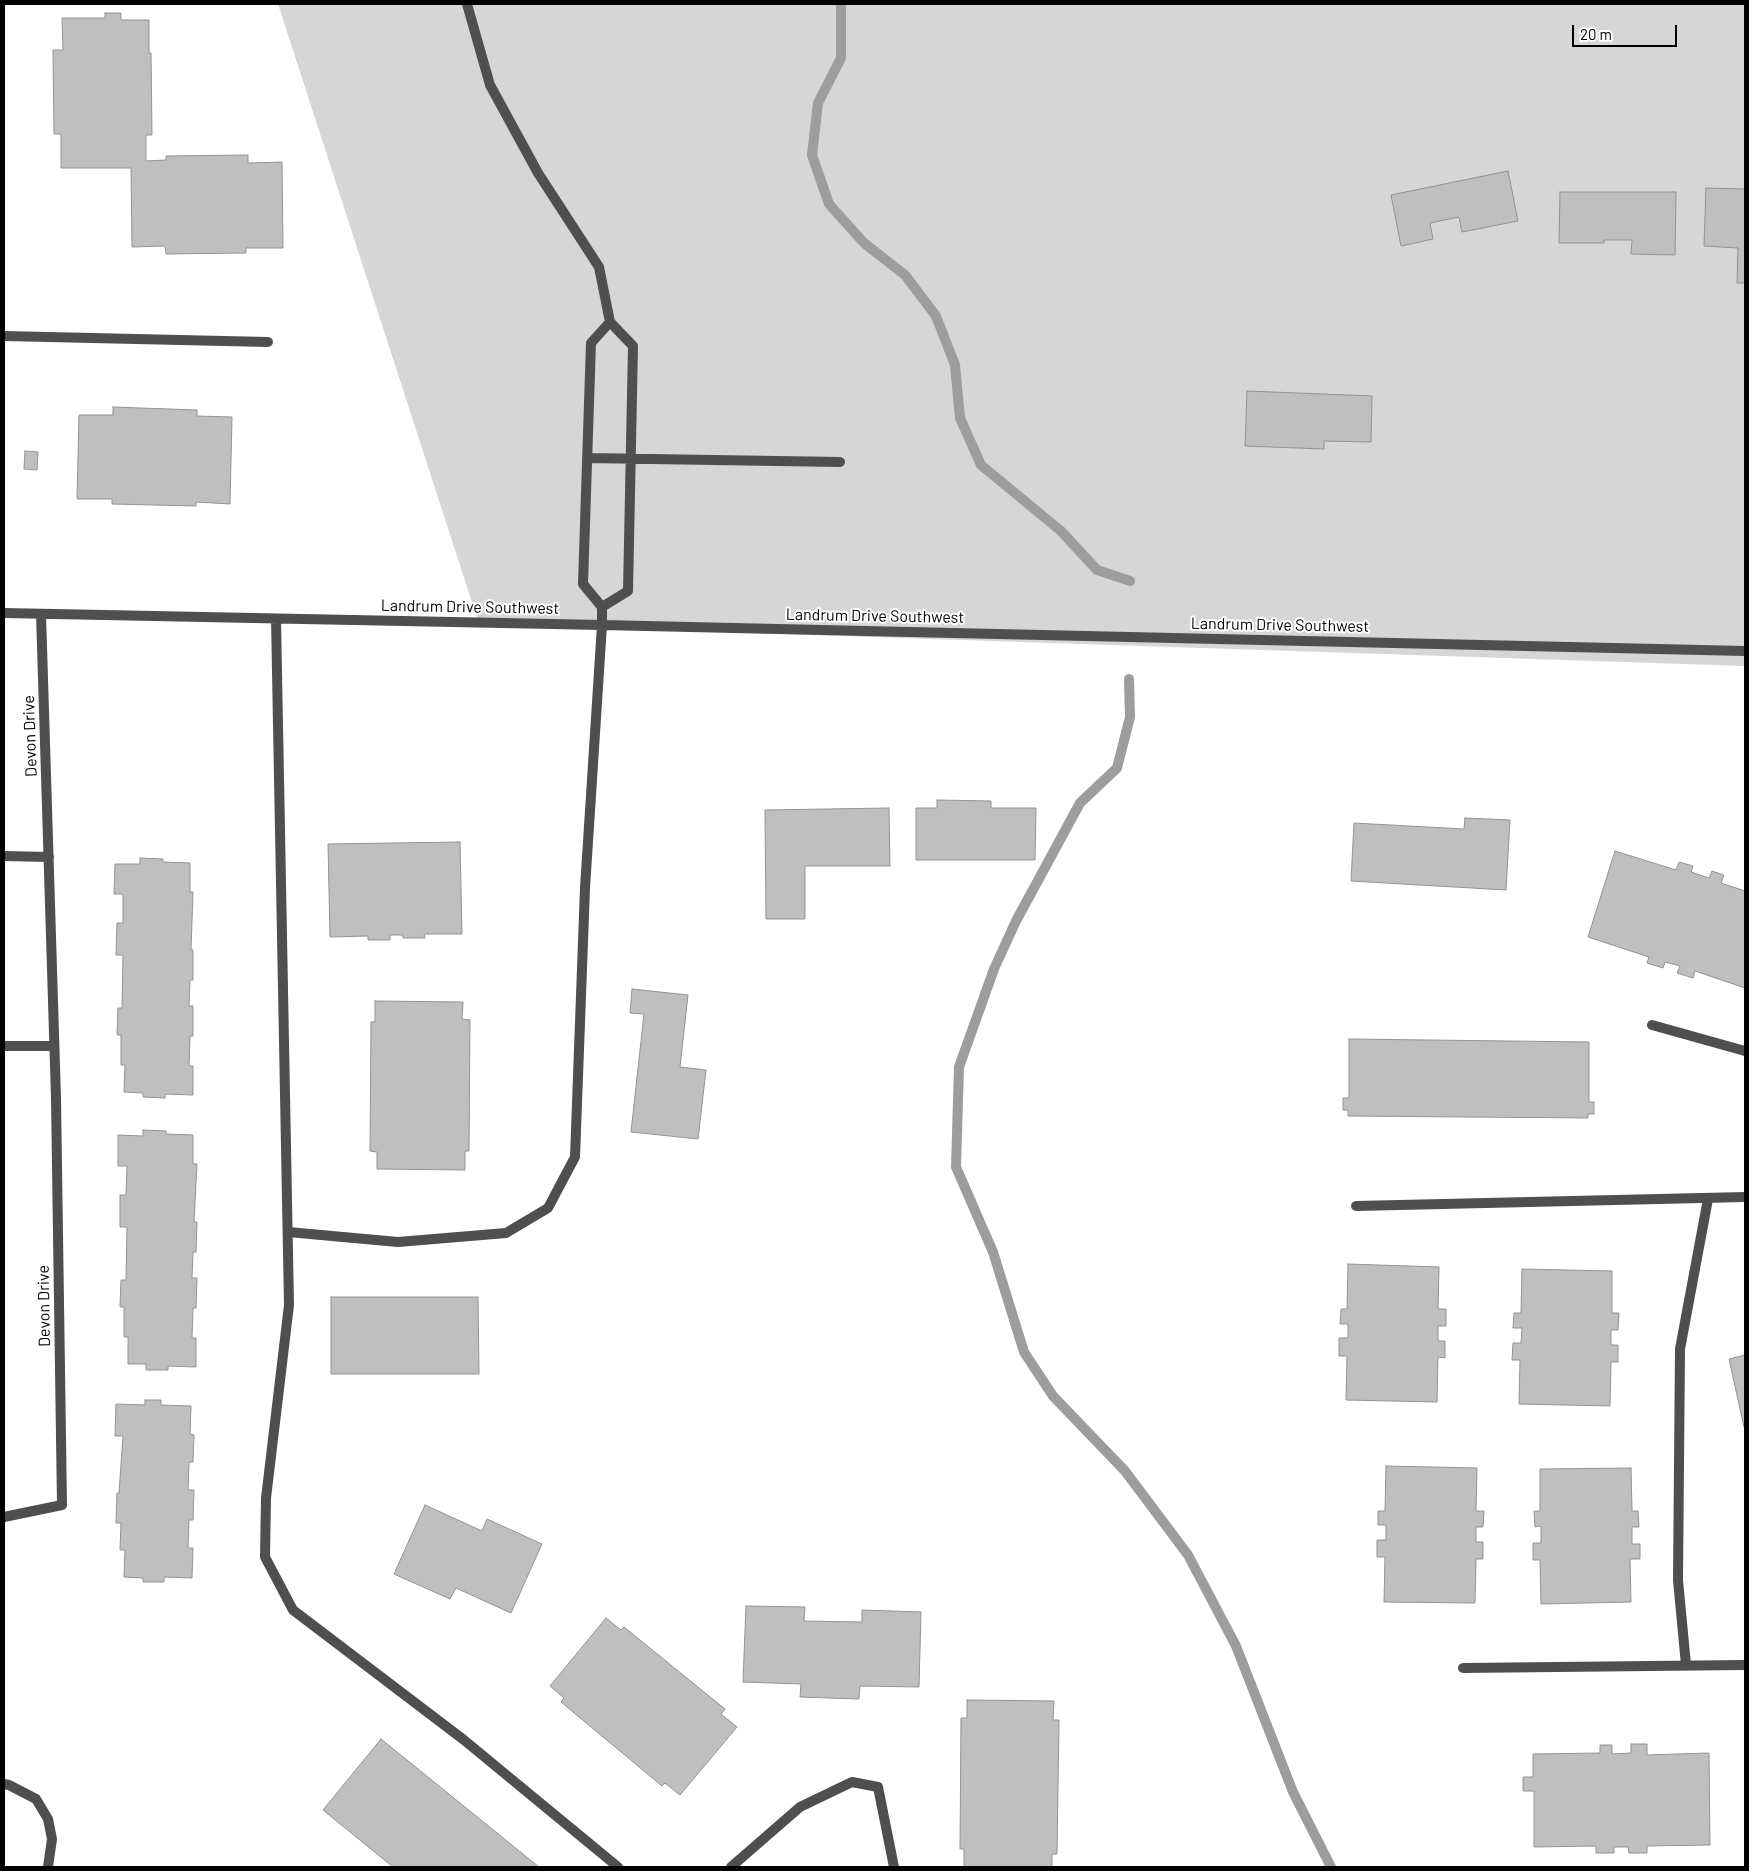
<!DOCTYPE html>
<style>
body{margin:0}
#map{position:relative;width:1749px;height:1871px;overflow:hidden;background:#fff;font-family:Barlow,sans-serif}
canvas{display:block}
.frame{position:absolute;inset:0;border:5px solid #000;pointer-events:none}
.scale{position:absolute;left:1572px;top:25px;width:105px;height:22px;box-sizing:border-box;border:2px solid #000;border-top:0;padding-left:6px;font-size:15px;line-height:18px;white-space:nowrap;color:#000;-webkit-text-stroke:4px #fff;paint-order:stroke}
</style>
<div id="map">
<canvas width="1749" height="1871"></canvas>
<div class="frame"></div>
<div class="scale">20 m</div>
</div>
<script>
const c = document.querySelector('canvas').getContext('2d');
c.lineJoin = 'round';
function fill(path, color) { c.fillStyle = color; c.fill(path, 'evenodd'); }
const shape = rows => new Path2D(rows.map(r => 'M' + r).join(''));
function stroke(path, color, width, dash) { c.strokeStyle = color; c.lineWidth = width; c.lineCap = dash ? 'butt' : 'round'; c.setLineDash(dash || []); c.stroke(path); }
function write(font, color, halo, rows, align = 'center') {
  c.font = font + ' Barlow,sans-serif'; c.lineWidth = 4; c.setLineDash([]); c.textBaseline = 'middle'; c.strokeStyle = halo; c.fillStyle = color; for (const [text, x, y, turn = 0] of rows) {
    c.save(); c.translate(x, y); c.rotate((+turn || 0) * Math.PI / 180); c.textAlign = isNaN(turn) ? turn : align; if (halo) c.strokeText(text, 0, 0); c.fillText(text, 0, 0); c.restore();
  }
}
fill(shape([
 [278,4,1745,4,1745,666,479,624]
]), '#d6d6d6');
stroke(shape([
 [841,4,841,58,818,103,812,155,829,204,864,243,905,275,936,316,955,365,960,418,981,465,1061,531,1097,570,1130,581],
 [1129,679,1130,717,1117,768,1080,803,1016,921,994,969,959,1067,956,1167,993,1252,1024,1352,1053,1396,1125,1471,1188,1555,1236,1646,1293,1792,1331,1867]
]), '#9d9d9d', 10);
const building = shape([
 [105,13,121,13,121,20,149,20,149,53,151,53,152,135,146,135,146,161,166,160,166,156,248,155,248,163,282,162,283,248,246,248,246,253,166,254,165,246,132,247,131,168,61,168,61,134,54,134,53,50,63,50,62,18,105,18,105,13],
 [1508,171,1518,221,1462,232,1459,217,1430,223,1433,239,1401,246,1391,195,1508,171],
 [1706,188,1745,189,1745,283,1737,283,1738,248,1704,246,1706,188],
 [1560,192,1676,192,1675,255,1631,254,1632,240,1604,240,1604,243,1559,243,1560,192],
 [1247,391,1372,396,1371,442,1324,441,1324,449,1245,446,1247,391],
 [113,407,197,410,197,416,232,417,230,504,196,502,196,506,112,504,112,499,77,499,79,415,113,415,113,407],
 [25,451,38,452,37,470,24,469,25,451],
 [937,800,991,801,991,808,1036,808,1035,860,916,860,916,808,937,808,937,800],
 [889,808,890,866,805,866,805,919,766,919,765,810,889,808],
 [1465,818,1510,820,1506,890,1351,881,1354,823,1464,829,1465,818],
 [460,842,462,934,424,934,425,938,403,938,403,935,390,935,390,940,368,940,368,936,330,937,328,844,460,842],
 [1615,851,1676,870,1679,862,1693,866,1691,872,1709,878,1712,871,1724,875,1721,883,1745,891,1745,988,1695,971,1693,978,1677,973,1680,966,1665,962,1663,968,1647,963,1649,957,1588,937,1615,851],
 [140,858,163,859,163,862,190,863,190,892,193,892,191,950,193,950,193,980,190,980,189,1006,193,1006,193,1036,190,1036,189,1066,193,1066,193,1095,165,1094,165,1098,143,1097,143,1093,124,1092,125,1065,121,1065,121,1035,117,1035,118,1008,122,1008,123,955,116,955,117,923,123,923,123,894,114,894,115,864,140,864,140,858],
 [632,989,688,995,680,1067,706,1070,698,1139,631,1132,644,1014,630,1013,632,989],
 [375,1001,463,1002,462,1019,470,1020,469,1151,465,1151,465,1170,377,1169,377,1152,370,1151,371,1022,375,1022,375,1001],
 [1349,1039,1589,1042,1589,1102,1594,1102,1594,1114,1588,1114,1588,1118,1348,1116,1348,1110,1343,1110,1343,1098,1349,1098,1349,1039],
 [143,1130,166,1131,166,1134,193,1135,193,1164,197,1164,194,1222,197,1222,196,1252,193,1252,192,1278,197,1278,196,1308,193,1308,192,1338,196,1338,196,1367,168,1366,168,1370,146,1370,146,1364,128,1364,128,1337,124,1337,124,1307,120,1307,121,1280,126,1280,127,1227,120,1227,120,1195,126,1195,127,1166,118,1166,118,1135,143,1136,143,1130],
 [1348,1264,1439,1267,1438,1309,1446,1309,1446,1326,1438,1326,1438,1341,1445,1341,1445,1358,1438,1357,1437,1402,1346,1400,1347,1356,1339,1356,1339,1338,1348,1338,1348,1324,1340,1324,1341,1309,1347,1309,1348,1264],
 [1522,1269,1612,1271,1612,1313,1619,1313,1618,1330,1611,1330,1611,1345,1618,1345,1618,1362,1611,1362,1610,1406,1519,1404,1520,1360,1512,1360,1513,1343,1521,1343,1522,1328,1513,1328,1514,1313,1521,1313,1522,1269],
 [331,1297,478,1297,479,1374,331,1374,331,1297],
 [1745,1355,1745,1427,1744,1427,1729,1359,1745,1355],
 [145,1400,161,1400,161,1405,191,1406,190,1434,194,1435,193,1462,189,1462,188,1490,194,1490,193,1520,189,1520,188,1548,193,1548,192,1578,164,1577,164,1582,143,1582,143,1578,124,1577,125,1550,120,1550,121,1523,116,1523,117,1493,119,1493,123,1436,115,1436,116,1404,145,1405,145,1400],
 [1386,1466,1477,1468,1476,1511,1484,1511,1483,1527,1476,1527,1476,1542,1483,1542,1483,1559,1476,1559,1475,1603,1384,1602,1385,1557,1377,1557,1377,1540,1386,1540,1386,1525,1378,1525,1378,1511,1385,1511,1386,1466],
 [1631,1468,1632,1511,1638,1511,1639,1527,1632,1527,1632,1544,1640,1544,1640,1559,1630,1559,1631,1602,1541,1604,1540,1560,1533,1560,1533,1543,1541,1543,1541,1526,1535,1527,1534,1511,1540,1511,1540,1469,1631,1468],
 [425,1505,482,1531,487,1519,542,1544,511,1613,456,1588,450,1599,394,1574,425,1505],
 [746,1606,805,1607,804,1621,862,1622,862,1610,921,1612,919,1687,860,1686,859,1699,800,1697,801,1684,743,1682,746,1606],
 [606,1618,621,1630,624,1627,725,1709,721,1714,737,1727,680,1795,665,1783,662,1786,561,1702,564,1698,550,1686,606,1618],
 [967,1700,1054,1701,1053,1720,1059,1720,1057,1854,1052,1854,1052,1867,964,1867,964,1849,960,1849,961,1718,967,1718,967,1700],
 [381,1739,539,1867,393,1867,323,1810,381,1739],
 [1631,1744,1647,1744,1647,1755,1709,1753,1710,1845,1647,1846,1647,1853,1629,1853,1628,1847,1614,1847,1614,1853,1596,1853,1596,1846,1534,1847,1534,1791,1523,1791,1523,1777,1533,1777,1533,1754,1600,1753,1600,1745,1612,1745,1612,1754,1631,1753,1631,1744]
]);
fill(building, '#bfbfbf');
stroke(building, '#939393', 1);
stroke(shape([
 [467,4,490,85,538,173,599,267,610,322,633,346,628,591,602,607],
 [587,458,840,462],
 [602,625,602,607,583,584,591,343,610,322],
 [1652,1025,1745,1051],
 [1686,1665,1678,1580,1680,1349,1708,1199]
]), '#4f4f4f', 10);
stroke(shape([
 [4,336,268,342],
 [4,613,602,625,1745,651],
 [276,619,289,1305,266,1498,265,1557,293,1610,464,1740,618,1867],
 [4,856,49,857],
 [4,1046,54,1046],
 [1356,1206,1745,1197],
 [288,1232,398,1242,506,1233,548,1208,575,1157,585,888,602,625],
 [4,1517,62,1505,56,1098,41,614],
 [1463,1668,1745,1665],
 [4,1784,9,1785,36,1799,48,1819,52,1839,48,1867],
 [731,1867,800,1807,852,1782,878,1787,894,1867]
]), '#4f4f4f', 10);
write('16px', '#000', '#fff', [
 ["Landrum Drive Southwest",470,607,1],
 ["Landrum Drive Southwest",875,616,1],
 ["Landrum Drive Southwest",1280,625,1],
 ["Devon Drive",30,736,-92],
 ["Devon Drive",44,1306,-91]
]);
</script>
